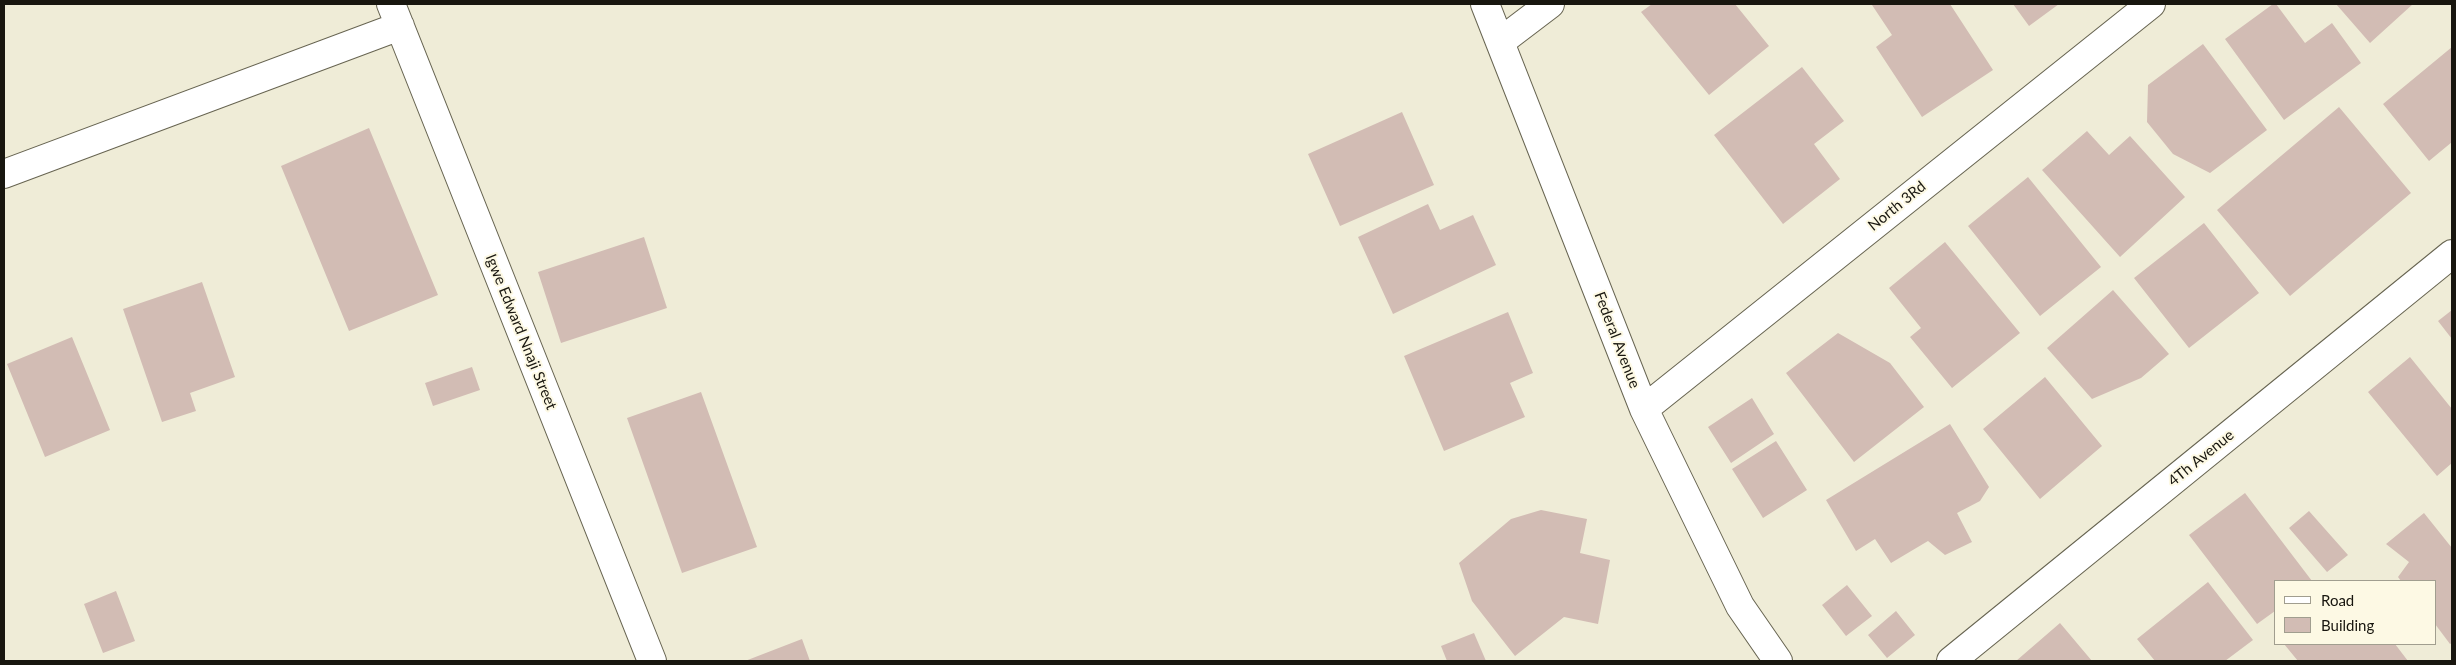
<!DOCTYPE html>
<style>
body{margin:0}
#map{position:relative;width:2456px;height:665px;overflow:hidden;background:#efecd7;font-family:Lato,sans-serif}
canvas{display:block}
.frame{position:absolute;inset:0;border:5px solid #18160f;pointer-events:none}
.legend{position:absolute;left:2274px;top:580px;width:162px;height:65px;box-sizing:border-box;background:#fdf9e4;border:1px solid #a19e8f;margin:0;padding:6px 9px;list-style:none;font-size:15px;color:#18160f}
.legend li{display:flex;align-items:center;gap:10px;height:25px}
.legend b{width:25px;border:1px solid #a19e8f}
</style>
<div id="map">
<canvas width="2456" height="665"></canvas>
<div class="frame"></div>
<ul class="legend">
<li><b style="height:6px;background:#fff"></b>Road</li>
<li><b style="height:14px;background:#d2bcb4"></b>Building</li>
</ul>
</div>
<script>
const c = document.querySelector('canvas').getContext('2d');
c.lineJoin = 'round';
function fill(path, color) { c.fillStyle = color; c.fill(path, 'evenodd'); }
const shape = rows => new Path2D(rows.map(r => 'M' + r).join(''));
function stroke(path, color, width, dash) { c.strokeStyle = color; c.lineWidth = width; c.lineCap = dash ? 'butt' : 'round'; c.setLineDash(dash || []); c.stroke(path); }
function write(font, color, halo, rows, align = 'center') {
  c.font = font + ' Lato,sans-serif'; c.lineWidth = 4; c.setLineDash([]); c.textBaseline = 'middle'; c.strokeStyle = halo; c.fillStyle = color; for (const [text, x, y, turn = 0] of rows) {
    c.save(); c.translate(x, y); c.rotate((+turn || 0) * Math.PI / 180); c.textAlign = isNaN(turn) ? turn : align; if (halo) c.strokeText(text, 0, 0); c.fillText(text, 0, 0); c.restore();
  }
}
fill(shape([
 [1652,4,1735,4,1769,46,1709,95,1641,12],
 [1874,4,1950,4,1993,70,1922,117,1876,47,1892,35,1872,5],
 [2013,4,2059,4,2029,26],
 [2273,4,2276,4,2305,43,2332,23,2361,63,2284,120,2225,39],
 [2336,4,2413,4,2370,43],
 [2203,44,2267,130,2210,173,2173,154,2147,122,2148,85],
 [2452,47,2452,142,2429,161,2383,104],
 [1802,67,1844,121,1814,144,1840,179,1783,224,1714,135],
 [2339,107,2411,193,2290,296,2217,210],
 [1402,112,1434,185,1340,226,1308,154],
 [369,128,438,295,349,331,281,166],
 [2087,131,2109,155,2130,136,2185,197,2120,257,2042,170],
 [2028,177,2101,267,2040,316,1968,226],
 [1428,204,1440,230,1473,215,1496,265,1393,314,1358,237],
 [2204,223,2259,293,2189,348,2134,278],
 [644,237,667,308,561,343,538,272],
 [1945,242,2020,333,1952,388,1910,337,1921,328,1889,288],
 [202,282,235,377,190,393,196,411,162,422,123,309],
 [2113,290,2169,354,2141,378,2092,399,2047,348],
 [2452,310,2452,339,2438,321],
 [1508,312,1533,373,1510,383,1525,417,1444,451,1404,356],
 [1838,333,1890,363,1924,407,1854,462,1786,373],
 [72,337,110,430,45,457,7,364],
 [2410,357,2452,409,2452,463,2437,476,2368,392],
 [472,367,480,390,433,406,425,383],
 [2045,377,2102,446,2040,499,1983,429],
 [701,392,757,547,682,573,627,418],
 [1752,398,1774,434,1731,463,1708,427],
 [1950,424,1989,487,1980,501,1957,513,1972,542,1945,555,1928,541,1891,563,1875,539,1856,551,1826,500],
 [1776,441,1807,490,1763,518,1732,469],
 [2245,493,2312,581,2275,581,2275,611,2257,624,2189,535],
 [1541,510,1587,519,1580,553,1610,560,1598,624,1564,617,1515,656,1472,601,1459,563,1511,519],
 [2309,511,2348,555,2327,572,2289,528],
 [2424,513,2452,548,2452,643,2450,644,2435,624,2435,581,2401,581,2398,577,2409,562,2386,544],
 [2208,582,2253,640,2225,661,2155,661,2137,639],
 [1847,585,1872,616,1846,636,1822,605],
 [116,591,135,641,103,653,84,604],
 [1896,611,1915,635,1887,658,1868,635],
 [2060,623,2092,661,2016,661],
 [1474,633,1486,661,1447,661,1441,646],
 [802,639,810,661,745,661],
 [2284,644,2395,644,2408,661,2298,661]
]), '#d2bcb4');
const minor = shape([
 [391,4,652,661],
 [1485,4,1644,409,1740,606,1778,661],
 [1500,42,1550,4],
 [4,174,400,26],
 [1644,409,2151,4],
 [1951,661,2452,254]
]);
stroke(minor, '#676451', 30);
stroke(minor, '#fff', 28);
write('15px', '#18160f', '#fdf9e4', [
 ["North 3Rd",1897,206,-39],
 ["Igwe Edward Nnaji Street",521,332,68],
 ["Federal Avenue",1617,340,69],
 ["4Th Avenue",2201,458,-39]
]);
</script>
